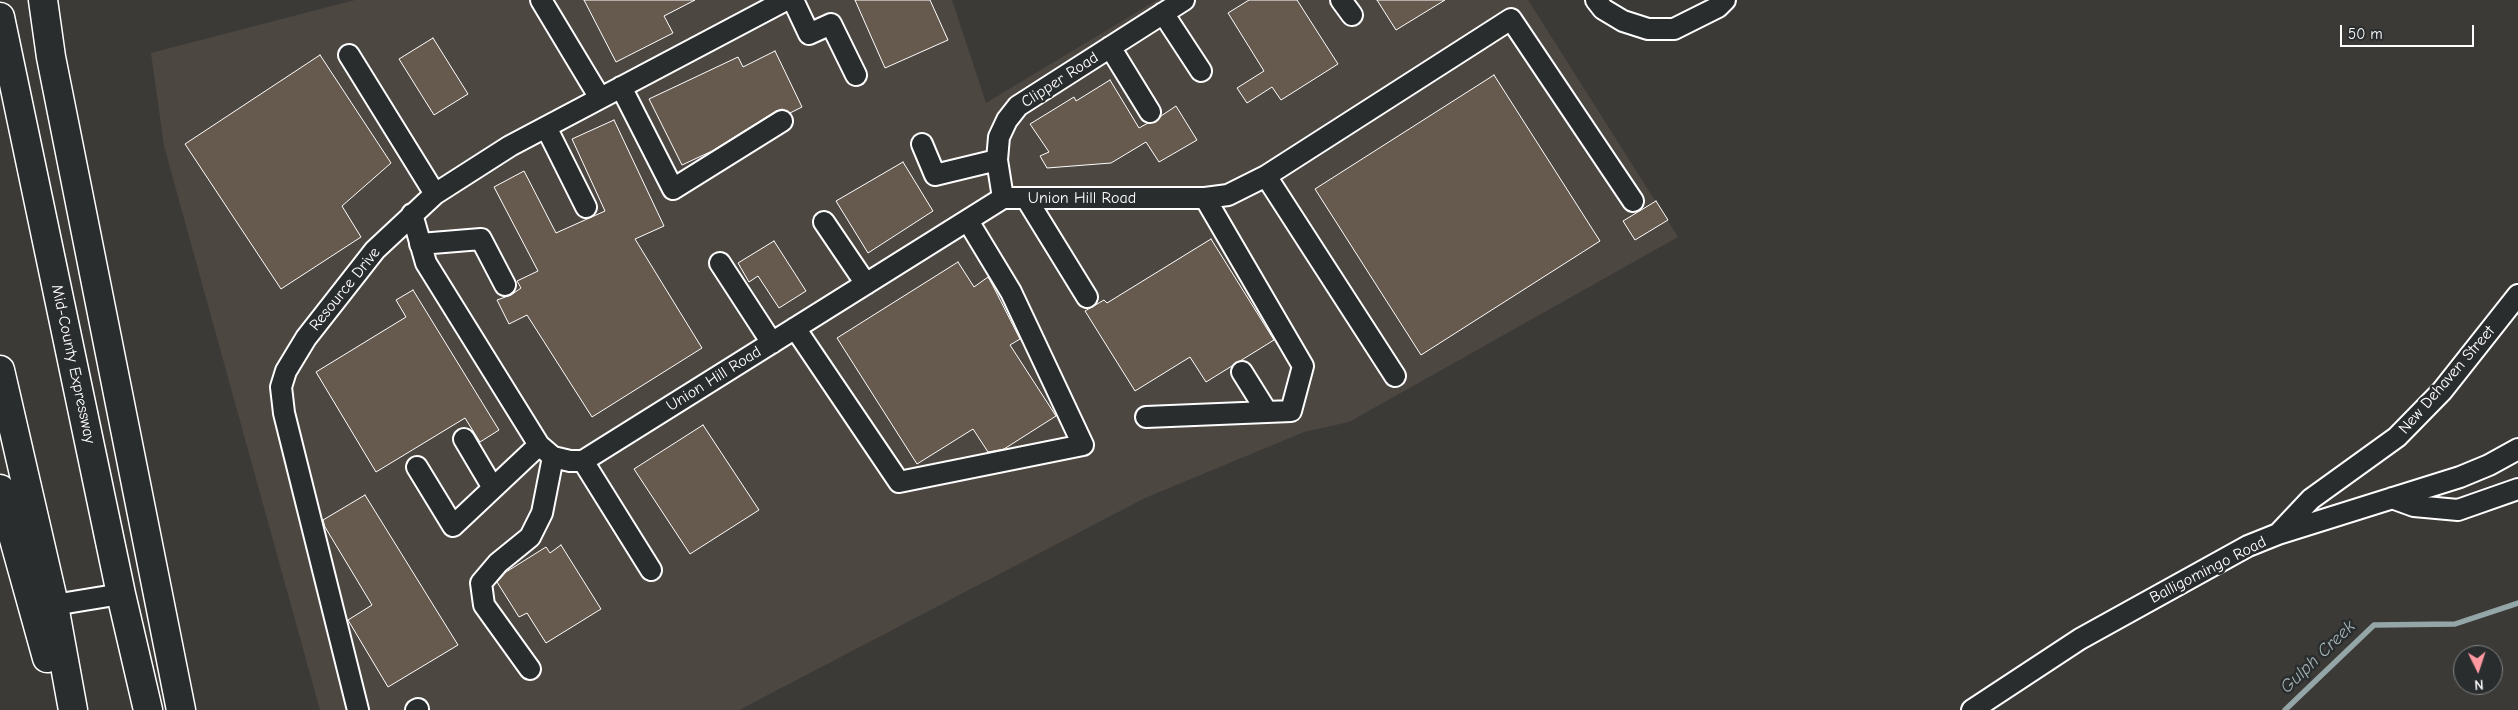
<!DOCTYPE html>
<style>
body{margin:0}
#map{position:relative;width:2518px;height:710px;overflow:hidden;background:#3c3a37;font-family:"Comic Neue",sans-serif}
canvas{display:block}
.north{position:absolute;left:2453px;top:645px;width:50px;height:50px;box-sizing:border-box;background:#2a2d2e;border:1px solid #7f8182;border-radius:50%;rotate:176deg;font-size:14px;font-weight:700;line-height:20px;text-align:center;color:#fff}
.north::after{content:'';display:block;margin:auto;width:18px;height:22px;background:#ff9aa2;clip-path:polygon(50% 0,100% 100%,50% 72%,0 100%)}
.scale{position:absolute;left:2340px;top:25px;width:134px;height:22px;box-sizing:border-box;border:2px solid #fff;border-top:0;padding-left:6px;font-size:15px;line-height:18px;white-space:nowrap;color:#fff;-webkit-text-stroke:4px #2a2d2e;paint-order:stroke}
</style>
<div id="map">
<canvas width="2518" height="710"></canvas>
<div class="north">N</div>
<div class="scale">50 m</div>
</div>
<script>
const ctx = document.querySelector('canvas').getContext('2d');
ctx.lineJoin = 'round';
function paint(path, color) {
  ctx.fillStyle = color;
  ctx.fill(path, 'evenodd');
}
function shape(rows) {
  const path = new Path2D();
  for (const r of rows) {
    path.moveTo(r[0], r[1]);
    for (let i = 2; i < r.length; i += 2) path.lineTo(r[i], r[i + 1]);
  }
  return path;
}
function stroke(path, color, width, dash) {
  ctx.strokeStyle = color;
  ctx.lineWidth = width;
  ctx.lineCap = dash ? 'butt' : 'round';
  ctx.setLineDash(dash || []);
  ctx.stroke(path);
}
function drawText(font, color, halo, rows, align = 'center') {
  ctx.font = font + ' "Comic Neue",sans-serif';
  ctx.lineWidth = 5;
  ctx.setLineDash([]);
  ctx.textBaseline = 'middle';
  ctx.strokeStyle = halo;
  ctx.fillStyle = color;
  for (const [text, x, y, turn = 0] of rows) {
    ctx.save();
    ctx.translate(x, y);
    ctx.rotate((+turn || 0) * Math.PI / 180);
    ctx.textAlign = isNaN(turn) ? turn : align;
    if (halo) ctx.strokeText(text, 0, 0);
    ctx.fillText(text, 0, 0);
    ctx.restore();
  }
}
paint(shape([
 [355,0,952,0,986,103,1157,0,1528,0,1678,237,1349,422,1304,432,1145,498,739,710,320,710,164,146,151,53]
]), '#4d4742');
stroke(shape([
 [2285,710,2374,625,2455,624,2518,603]
]), '#94a6a8', 5.5);
const building = shape([
 [584,0,695,0,664,16,673,33,616,62,584,0],
 [855,0,930,0,948,40,885,68,855,0],
 [1249,0,1297,0,1338,64,1281,100,1272,87,1247,103,1237,88,1264,71,1228,13,1249,0],
 [1377,0,1445,0,1396,30,1377,0],
 [433,38,468,94,434,115,399,59,433,38],
 [775,51,802,107,790,113,782,109,776,111,712,151,682,165,649,99,738,57,743,67,775,51],
 [320,55,391,163,342,206,361,237,281,289,185,144,320,55],
 [1494,75,1600,241,1421,355,1315,189,1494,75],
 [1110,80,1139,128,1148,123,1156,122,1161,116,1176,106,1197,140,1159,162,1146,142,1111,163,1047,168,1040,156,1049,152,1030,124,1074,97,1076,101,1110,80],
 [614,120,664,226,635,239,702,348,592,417,527,315,509,324,497,300,511,295,521,288,517,281,538,271,494,187,524,171,556,233,605,211,572,139,614,120],
 [903,162,933,211,868,253,836,201,903,162],
 [1656,201,1668,220,1635,240,1623,221,1656,201],
 [1211,239,1274,340,1206,382,1190,357,1135,391,1085,311,1104,300,1107,303,1211,239],
 [774,241,806,291,779,308,758,276,749,282,738,263,774,241],
 [958,262,974,287,988,277,992,284,1020,339,1010,345,1056,416,1004,449,988,452,973,429,917,464,837,338,958,262],
 [413,290,499,430,480,442,465,418,376,472,316,372,406,317,396,300,413,290],
 [703,425,759,510,690,554,634,469,703,425],
 [365,495,458,645,388,687,348,620,372,605,325,527,323,520,365,495],
 [561,545,601,609,546,643,527,613,519,617,497,582,506,572,546,547,550,553,561,545]
]);
paint(building, '#66594d');
stroke(building, '#fff', 1);
const minor = shape([
 [541,0,600,98],
 [793,0,809,34,831,24,856,75],
 [1341,0,1352,15],
 [1596,0,1603,9,1623,21,1648,29,1674,29,1718,7,1725,0],
 [1163,13,1201,71],
 [1110,47,1150,112],
 [349,55,435,194],
 [621,87,673,189,782,121],
 [546,127,586,207],
 [922,144,935,175,997,160],
 [1266,176,1395,376],
 [1003,198,997,160,999,137,1007,120,1018,106,1184,0],
 [1026,198,1087,297],
 [412,214,426,263,539,445,553,457,570,461,583,461,1003,198,1205,198,1228,195,1266,176,1511,19,1633,201],
 [824,222,866,284],
 [420,244,481,239,505,285],
 [720,263,772,343],
 [795,328,899,482,1083,445,1011,292,968,221],
 [1242,372,1267,412],
 [1146,417,1291,411,1303,366,1205,198],
 [464,439,493,488],
 [583,461,651,570],
 [417,467,453,526,539,445],
 [2392,498,2414,506,2458,510,2518,489],
 [2279,533,2311,499,2397,437,2442,391,2518,295],
 [54,605,121,594],
 [530,669,484,605,481,583,498,563,530,537,542,513,553,457],
 [358,710,284,413,281,387,286,371,306,338,375,250,435,194,510,146,786,0],
 [416,710,418,709],
 [1972,710,2080,639,2248,546,2278,534,2460,477,2489,465,2518,449]
]);
const highway = shape([
 [43,0,51,57,181,710],
 [0,17,121,594,148,710],
 [0,370,53,600,73,710],
 [0,489,47,658]
]);
stroke(minor, '#fff', 24);
stroke(highway, '#fff', 31);
stroke(minor, '#2a2d2e', 20);
stroke(highway, '#2a2d2e', 28);
drawText('16px', '#fff', '#2a2d2e', [
 ["Clipper Road",1060,80,-33],
 ["Union Hill Road",1082,198],
 ["Resource Drive",345,289,-51],
 ["Mid-County Expressway",73,364,78],
 ["Union Hill Road",714,379,-32],
 ["New Dehaven Street",2447,380,-49],
 ["Balligomingo Road",2208,570,-27]
]);
drawText('italic 18px', '#a6b5b6', '#2a2d2e', [
 ["Gulph Creek",2318,657,-44]
]);
</script>
